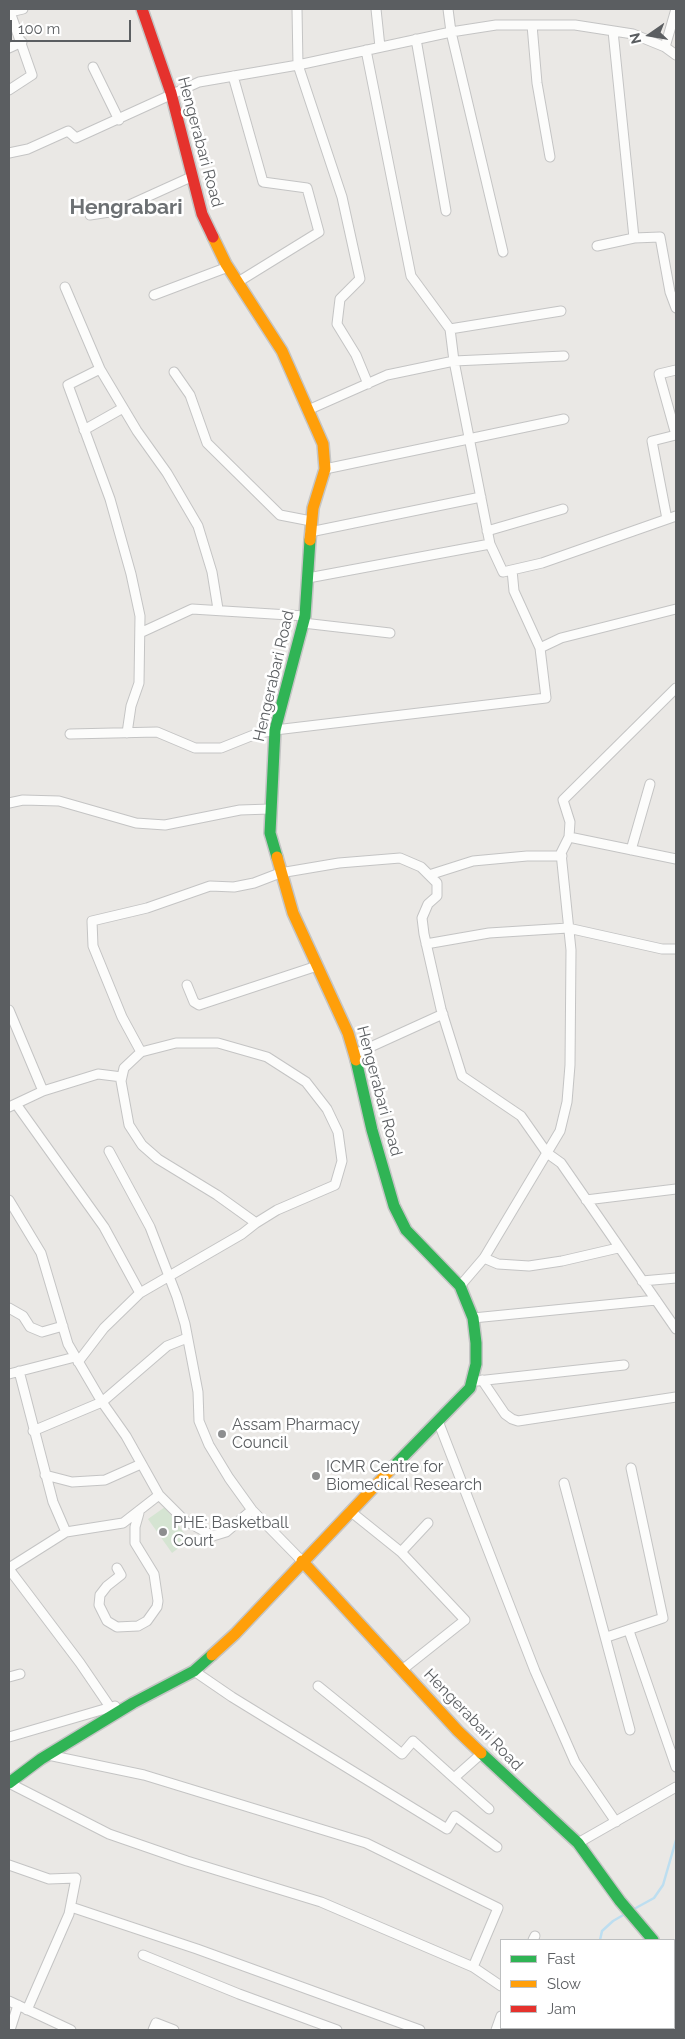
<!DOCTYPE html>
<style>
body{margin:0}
#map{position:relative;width:685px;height:2039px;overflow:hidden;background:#eae8e5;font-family:Raleway,sans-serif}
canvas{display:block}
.frame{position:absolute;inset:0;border:10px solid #5b5e61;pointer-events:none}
.legend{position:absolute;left:500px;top:1939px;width:175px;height:90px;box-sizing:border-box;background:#fff;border:1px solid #bdbfc0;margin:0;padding:6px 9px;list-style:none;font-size:15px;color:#5b5e61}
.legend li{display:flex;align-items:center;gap:10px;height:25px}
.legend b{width:25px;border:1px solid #bdbfc0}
.north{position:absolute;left:625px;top:10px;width:50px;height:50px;-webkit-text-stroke:4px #fff;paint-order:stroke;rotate:257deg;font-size:14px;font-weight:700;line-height:20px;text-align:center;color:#5b5e61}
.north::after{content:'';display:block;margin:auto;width:18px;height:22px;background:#5b5e61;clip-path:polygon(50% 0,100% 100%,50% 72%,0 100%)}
.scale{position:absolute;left:10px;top:20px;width:121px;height:22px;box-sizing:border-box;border:2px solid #5b5e61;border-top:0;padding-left:6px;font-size:15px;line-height:18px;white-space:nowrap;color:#5b5e61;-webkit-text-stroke:4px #fff;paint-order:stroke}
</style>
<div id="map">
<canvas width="685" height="2039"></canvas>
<div class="frame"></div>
<ul class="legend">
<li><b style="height:6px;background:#30b455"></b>Fast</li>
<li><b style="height:6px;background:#ff9f0a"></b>Slow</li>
<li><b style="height:6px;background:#e5322d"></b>Jam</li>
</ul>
<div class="north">N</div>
<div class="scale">100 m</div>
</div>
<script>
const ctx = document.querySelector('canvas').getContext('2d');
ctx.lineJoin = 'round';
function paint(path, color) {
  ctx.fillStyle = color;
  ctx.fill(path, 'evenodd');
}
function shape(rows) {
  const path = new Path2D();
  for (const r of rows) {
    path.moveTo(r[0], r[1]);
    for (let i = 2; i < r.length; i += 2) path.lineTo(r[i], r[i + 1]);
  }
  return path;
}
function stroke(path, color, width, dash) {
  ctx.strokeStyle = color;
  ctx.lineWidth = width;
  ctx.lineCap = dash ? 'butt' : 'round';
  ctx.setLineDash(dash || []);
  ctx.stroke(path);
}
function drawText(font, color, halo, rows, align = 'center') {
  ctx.font = font + ' Raleway,sans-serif';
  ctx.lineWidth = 5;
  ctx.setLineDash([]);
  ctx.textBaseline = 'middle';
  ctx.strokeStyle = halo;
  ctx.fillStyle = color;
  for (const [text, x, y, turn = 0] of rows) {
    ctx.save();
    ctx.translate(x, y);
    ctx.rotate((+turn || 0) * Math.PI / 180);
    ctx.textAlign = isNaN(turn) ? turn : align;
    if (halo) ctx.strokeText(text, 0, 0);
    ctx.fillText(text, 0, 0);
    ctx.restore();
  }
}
paint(shape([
 [165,1507,189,1540,172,1553,148,1519]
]), '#d5e4d2');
stroke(shape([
 [634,1909,654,1898,663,1885,676,1840],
 [600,1940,602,1931,613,1921,625,1914],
 [546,2030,548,2028]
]), '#bddef0', 2.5);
const street = shape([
 [9,9,32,75,9,90],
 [297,9,298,65,342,197,360,279,340,299,337,324,356,355,368,384],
 [376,9,380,47],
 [448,9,451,32,503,252],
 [10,12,23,9],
 [532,25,537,83,550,157],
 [416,39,446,211],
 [665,47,676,9],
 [9,48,22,42],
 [366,50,411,276,450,329,454,361,490,544],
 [93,67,119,120],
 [233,76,263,182,307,188,319,232,238,282],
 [9,153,28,149,68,131,76,138,199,82,298,65,451,32,496,25,575,25,633,34,665,47,676,55],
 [90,215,116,211,191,177],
 [634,238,660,237,670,292,676,308],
 [597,246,634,238,613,31],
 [65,287,100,369,137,431,167,473,198,526,212,572,218,609],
 [154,295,228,267],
 [450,329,561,311],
 [100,369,68,385,110,499,131,574,140,616,139,683,131,706,127,733],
 [174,372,190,395,207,443,280,515,311,521],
 [308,410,387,375,454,361,564,356],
 [84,430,123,408],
 [325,469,564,419],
 [667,519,652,441,676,435,659,374,676,370],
 [487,531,563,509],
 [310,532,481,497],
 [512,570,514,591,540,648],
 [308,578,490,544,503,572,542,563,676,516],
 [303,623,390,633],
 [140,633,192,609,305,616],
 [70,734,157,732,195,748,221,748,256,734,275,730,546,698,540,648,561,638,676,609],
 [9,803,23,800,59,801,136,823,165,825,240,810,270,809],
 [569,837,676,859],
 [631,850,650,784],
 [429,875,473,861,527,856,562,856],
 [426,944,489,933,568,928,662,949,676,949],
 [187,985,194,1002,199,1005,317,966],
 [9,1010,43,1091],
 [141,1052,176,1043,218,1043,267,1057,306,1082,327,1109,338,1132,342,1161,335,1185,277,1210,256,1223],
 [355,1054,443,1014],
 [16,1104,104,1227,140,1293],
 [9,1107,43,1091,98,1074,122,1077],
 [109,1151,150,1227,177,1297,185,1324,198,1392,199,1421,209,1445,229,1478,252,1510,302,1561],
 [9,1200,41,1253,68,1344,102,1402,126,1436,159,1495,184,1520,213,1536,226,1532,252,1510],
 [586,1200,676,1189],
 [484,1258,498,1264,529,1266,562,1261,618,1248],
 [642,1281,676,1278],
 [460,1286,484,1258,560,1131,567,1102,570,1065,571,950,561,853,569,837,570,822,563,800,676,688],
 [9,1308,23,1316,30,1327,42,1332,63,1326],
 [473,1318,656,1300],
 [78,1362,104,1328,140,1293,242,1234,256,1223,217,1195,158,1159,142,1145,129,1125,121,1081,124,1068,141,1052,122,1017,93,946,92,921,147,908,210,886,234,887,254,883,280,873,339,863,400,858,421,867,437,883,437,896,428,904,422,918,424,934,441,1009,462,1076,521,1116,547,1153,561,1163,676,1329],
 [19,1371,53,1502,66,1532,123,1523,159,1495],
 [9,1374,75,1357],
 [482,1380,505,1414,512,1419,518,1421,676,1397],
 [477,1381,624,1365],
 [438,1421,535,1671,575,1762,616,1822],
 [33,1431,102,1402,167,1346,187,1338],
 [45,1475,72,1482,105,1480,141,1464],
 [564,1483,630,1730],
 [350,1511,401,1552,465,1620,402,1670],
 [401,1552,428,1523],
 [9,1568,66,1532],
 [117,1568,121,1575,107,1586,100,1595,99,1605,107,1621,117,1627,138,1626,147,1621,157,1607,158,1601,154,1574,135,1543,135,1527,139,1513],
 [9,1569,80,1663,110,1707],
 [629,1631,676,1767],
 [607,1637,663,1618,631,1468],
 [194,1671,232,1697,447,1829,455,1816,497,1847],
 [9,1677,20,1674],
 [318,1686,402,1754,413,1741,454,1778],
 [9,1737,115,1706],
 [481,1754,454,1778,489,1809],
 [9,1783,109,1834,187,1861,321,1902,473,1967,498,1908,366,1843,144,1775,48,1755],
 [578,1843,676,1787],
 [9,1865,49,1879,76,1878,69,1914,27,2010],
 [71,1907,197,1949,420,2030],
 [533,1940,535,1936],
 [143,1955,239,1994,337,2030],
 [473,1967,501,1986],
 [9,2001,71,2030],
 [10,2030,18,2005],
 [153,2030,156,2023,174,2030],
 [496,2030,501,2016],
 [615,2030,616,2028]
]);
const fast = shape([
 [277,857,270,833,275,730,305,616,310,540],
 [356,1060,372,1130,394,1206,406,1230,460,1286,473,1318,476,1343,476,1364,470,1388,393,1467],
 [481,1753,578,1843,620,1901,653,1940],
 [9,1783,41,1759,133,1703,194,1671,212,1655],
 [674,1964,676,1967]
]);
const slow = shape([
 [213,237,226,264,282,351,323,444,325,469,313,508,310,540],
 [277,857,293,913,348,1033,356,1060],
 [302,1561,458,1731,481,1753],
 [212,1655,235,1634,393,1467]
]);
const jam = shape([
 [142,9,171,93,202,214,213,237]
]);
stroke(street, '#c4c4c4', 11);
stroke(fast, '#c5c5c5', 14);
stroke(slow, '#c5c5c5', 14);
stroke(jam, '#c5c5c5', 14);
stroke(street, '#fcfcfb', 9);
stroke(fast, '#30b455', 11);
stroke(slow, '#ff9f0a', 11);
stroke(jam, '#e5322d', 11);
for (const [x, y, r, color] of [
 [222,1434,5,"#8d8e8f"],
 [316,1476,5,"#8d8e8f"],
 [163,1532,5,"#8d8e8f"]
]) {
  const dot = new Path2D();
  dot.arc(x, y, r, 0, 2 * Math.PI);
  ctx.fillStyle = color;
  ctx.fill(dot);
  stroke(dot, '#fff', 2);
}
drawText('16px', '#5b5e61', '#fff', [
 ["Hengerabari Road",200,142,75],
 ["Hengerabari Road",274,676,-77],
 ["Hengerabari Road",379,1091,75],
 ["Hengerabari Road",473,1720,46]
]);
drawText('16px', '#5b5e61', '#fff', [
 ["Assam Pharmacy",232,1425],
 ["Council",232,1443],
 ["ICMR Centre for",326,1467],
 ["Biomedical Research",326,1485],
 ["PHE: Basketball",173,1523],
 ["Court",173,1541]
], 'left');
drawText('bold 21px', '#6c7073', '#fff', [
 ["Hengrabari",126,208]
]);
</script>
